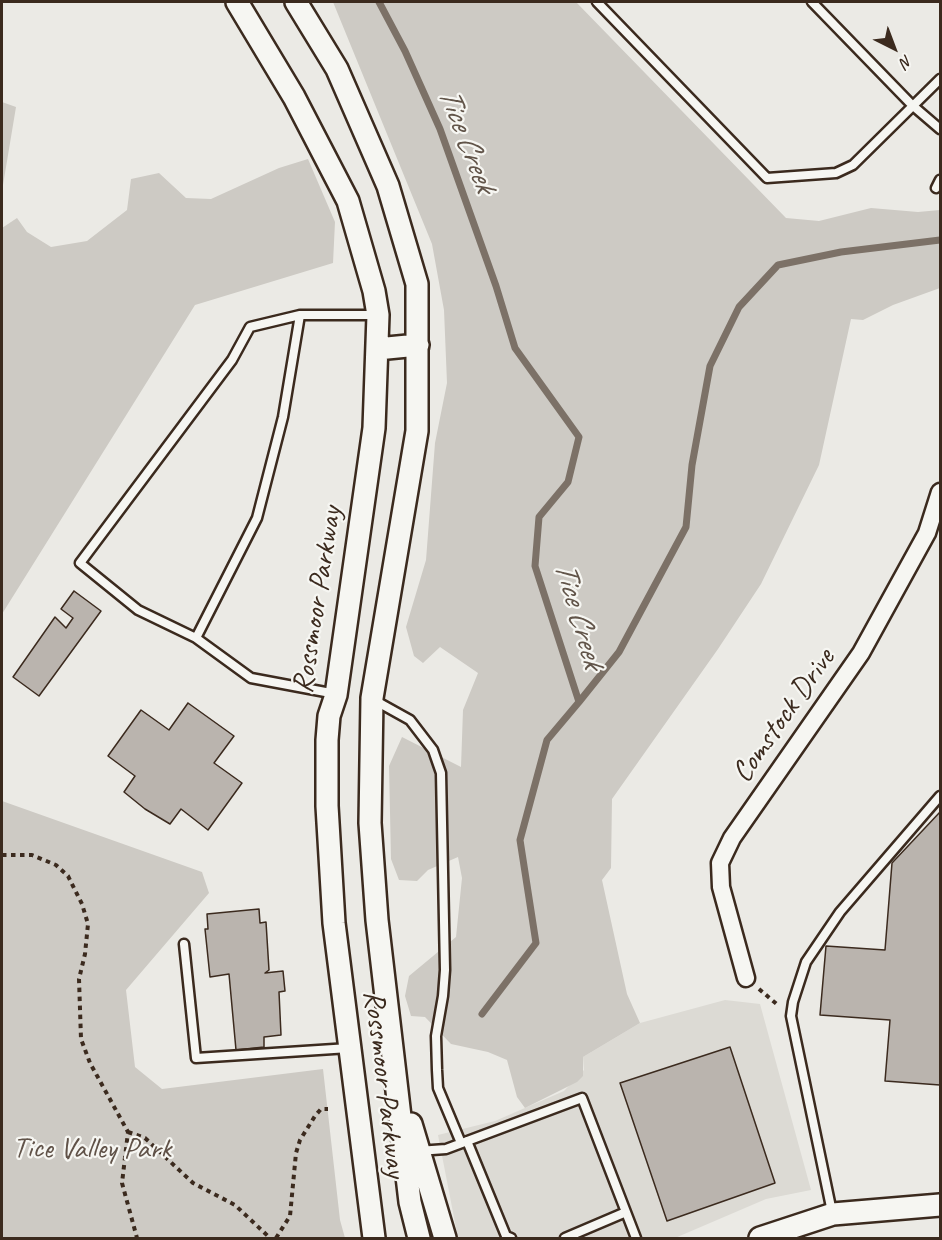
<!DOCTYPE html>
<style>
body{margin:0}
#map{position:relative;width:942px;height:1240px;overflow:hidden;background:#ebeae5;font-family:Caveat,sans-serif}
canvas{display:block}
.frame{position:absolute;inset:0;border:3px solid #3b2a1e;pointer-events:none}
.north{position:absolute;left:864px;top:18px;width:60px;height:60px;-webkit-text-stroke:4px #f6f6f2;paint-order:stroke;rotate:138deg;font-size:16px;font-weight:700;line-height:24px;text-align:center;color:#3b2a1e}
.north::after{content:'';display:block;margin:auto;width:21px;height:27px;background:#3b2a1e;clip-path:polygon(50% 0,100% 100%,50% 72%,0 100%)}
</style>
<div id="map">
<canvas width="942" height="1240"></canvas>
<div class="frame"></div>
<div class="north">N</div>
</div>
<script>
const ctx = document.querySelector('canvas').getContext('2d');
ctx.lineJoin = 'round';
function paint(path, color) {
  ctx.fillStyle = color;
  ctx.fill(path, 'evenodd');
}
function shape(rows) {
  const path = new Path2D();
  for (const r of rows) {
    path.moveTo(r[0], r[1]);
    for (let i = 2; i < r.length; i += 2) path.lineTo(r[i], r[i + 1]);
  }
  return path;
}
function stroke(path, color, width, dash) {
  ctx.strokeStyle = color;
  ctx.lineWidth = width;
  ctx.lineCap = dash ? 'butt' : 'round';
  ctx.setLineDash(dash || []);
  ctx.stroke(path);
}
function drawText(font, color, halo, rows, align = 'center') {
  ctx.font = font + ' Caveat,sans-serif';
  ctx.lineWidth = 4.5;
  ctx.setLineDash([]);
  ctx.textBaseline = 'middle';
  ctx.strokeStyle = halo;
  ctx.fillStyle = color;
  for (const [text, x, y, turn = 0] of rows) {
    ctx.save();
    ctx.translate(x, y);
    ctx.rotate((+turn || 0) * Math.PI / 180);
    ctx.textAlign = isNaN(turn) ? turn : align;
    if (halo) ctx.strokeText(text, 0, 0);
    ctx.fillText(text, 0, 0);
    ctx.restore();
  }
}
paint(shape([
 [725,1000,760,1004,811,1190,766,1199,675,1238,458,1238,438,1135,495,1121,564,1091,584,1070,583,1057,640,1023]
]), '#dcdad4');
paint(shape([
 [333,2,576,2,786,218,819,221,871,208,918,212,940,210,940,288,893,305,863,320,851,319,819,465,761,584,718,649,612,799,611,868,602,880,627,994,640,1023,583,1057,583,1076,577,1082,525,1108,517,1097,507,1060,488,1052,451,1044,425,1017,411,1016,405,996,409,976,456,937,462,878,458,857,428,870,417,881,399,880,391,859,389,766,402,737,461,767,463,710,478,673,440,647,423,663,414,656,406,627,426,560,435,443,447,383,444,310,432,244],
 [2,102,16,107,3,185,2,212],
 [308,159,335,222,333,263,195,305,2,614,2,228,17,218,27,232,51,247,87,241,127,210,131,179,159,173,186,198,211,199,279,168],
 [2,801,202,872,209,893,126,990,135,1067,162,1089,323,1069,340,1220,345,1238,2,1238]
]), '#cdcac4');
stroke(shape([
 [379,2,405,51,440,129,496,286,515,348,579,437,568,482,539,517,535,566,579,702,547,740,520,840,536,943,482,1014],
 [579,702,619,652,686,527,692,465,710,366,739,307,778,265,841,252,940,240]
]), '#7c7167', 7);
const building = shape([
 [74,591,101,611,39,696,13,677,55,617,66,628,73,618,61,609,74,591],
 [188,703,234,736,214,763,242,783,208,830,181,809,170,824,145,809,124,792,135,776,108,756,141,710,169,730,188,703],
 [940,812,940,1085,885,1081,890,1020,820,1015,826,946,885,950,892,863,940,812],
 [259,909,260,923,266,922,269,970,265,973,283,971,285,991,279,992,281,1035,264,1037,264,1047,236,1050,229,974,210,977,205,929,208,929,207,914,259,909],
 [730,1047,775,1183,667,1221,620,1083,730,1047]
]);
paint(building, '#bab4ae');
stroke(building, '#3b2a1e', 1.5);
const service = shape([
 [597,2,767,178,836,173,853,165,940,79],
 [812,2,912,105,940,129],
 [936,188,940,180],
 [196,638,257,518,283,417,300,315],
 [336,694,251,678,196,638,138,610,80,563,232,360,250,327,300,315,377,315],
 [374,700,410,720,433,750,441,773,445,970,443,996,436,1036,437,1070,438,1088,461,1143],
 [184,944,196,1058,349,1048],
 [467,1141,506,1236,511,1238],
 [418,1151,446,1149,582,1098,636,1238],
 [832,1212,791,1016,793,1002,806,962,840,912,940,796],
 [565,1238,626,1212]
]);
const minor = shape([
 [746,978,721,887,720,863,732,838,861,653,927,533,940,492]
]);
const tertiary = shape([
 [237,2,294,97,348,201,374,291,378,315,374,428,336,695,329,716,327,740,327,806,334,923,374,1238],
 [296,2,337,69,388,186,417,284,417,431,372,698,370,823,377,920,410,1202,419,1238],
 [377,349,418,345],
 [411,1124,445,1238],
 [760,1238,833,1214,940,1205]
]);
stroke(service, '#3b2a1e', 13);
stroke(minor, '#3b2a1e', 21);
stroke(tertiary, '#3b2a1e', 26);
stroke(shape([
 [2,855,32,855,56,865,68,876,82,904,88,924,85,954,79,979,81,1039,90,1063,128,1132,122,1183,137,1238],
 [759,989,779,1006],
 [128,1132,145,1138,193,1183,235,1205,270,1238],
 [276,1238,290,1216,296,1153,300,1140,315,1116,321,1109,328,1109]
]), '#3b2a1e', 4, [4.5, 4.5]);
stroke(service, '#f6f6f2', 8);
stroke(minor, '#f6f6f2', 16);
stroke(tertiary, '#f6f6f2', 21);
drawText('30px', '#3b2a1e', '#f6f6f2', [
 ["Rossmoor Parkway",318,600,-81],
 ["Comstock Drive",784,716,-55],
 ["Rossmoor Parkway",384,1084,83]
]);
drawText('30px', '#605248', '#f6f6f2', [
 ["Tice Valley Park",92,1149]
]);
drawText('italic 32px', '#615449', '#f6f6f2', [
 ["Tice Creek",466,140,69],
 ["Tice Creek",578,615,74]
]);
</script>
